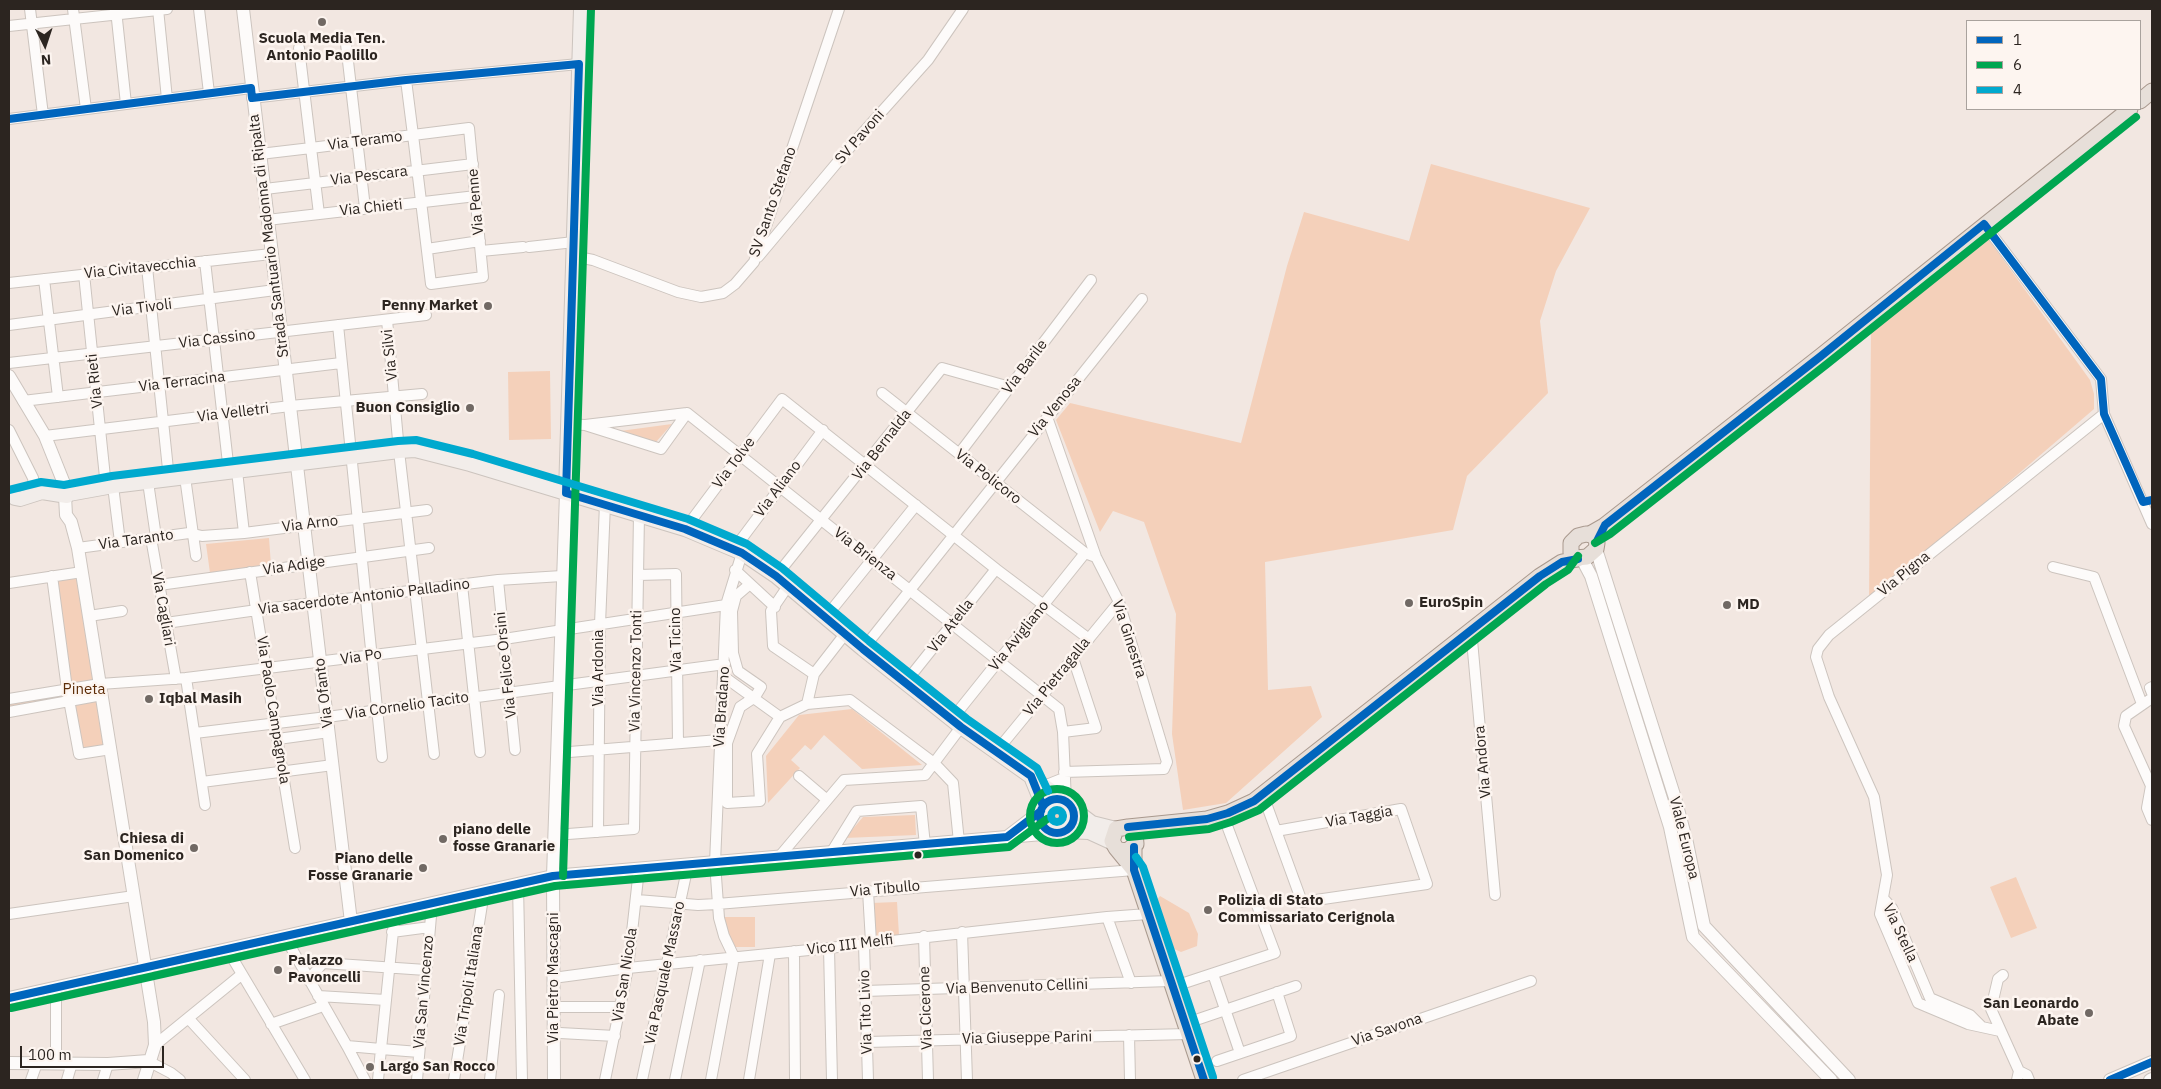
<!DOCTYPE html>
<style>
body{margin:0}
#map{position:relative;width:2161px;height:1089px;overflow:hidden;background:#f2e7e1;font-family:"IBM Plex Sans",sans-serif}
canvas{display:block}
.frame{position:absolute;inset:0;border:10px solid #2c2520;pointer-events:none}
.legend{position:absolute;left:1966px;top:20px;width:175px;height:90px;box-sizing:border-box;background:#fdf5f0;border:1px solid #a9a29d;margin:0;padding:6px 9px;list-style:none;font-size:15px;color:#2c2520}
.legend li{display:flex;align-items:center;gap:10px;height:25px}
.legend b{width:25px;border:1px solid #a9a29d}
.north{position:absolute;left:20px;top:20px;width:50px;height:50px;-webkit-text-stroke:4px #fdf5f0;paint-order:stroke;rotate:176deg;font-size:14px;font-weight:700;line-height:20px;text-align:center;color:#2c2520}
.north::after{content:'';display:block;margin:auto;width:18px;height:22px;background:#2c2520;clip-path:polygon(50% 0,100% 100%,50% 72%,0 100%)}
.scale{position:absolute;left:20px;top:1046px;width:144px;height:22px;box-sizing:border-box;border:2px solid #2c2520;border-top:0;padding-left:6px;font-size:15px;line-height:18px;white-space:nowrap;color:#2c2520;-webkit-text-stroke:4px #fdf5f0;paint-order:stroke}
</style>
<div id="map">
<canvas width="2161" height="1089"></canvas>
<div class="frame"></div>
<ul class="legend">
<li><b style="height:6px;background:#0065bd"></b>1</li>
<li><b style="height:6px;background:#00a651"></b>6</li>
<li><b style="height:6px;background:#00a9ce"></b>4</li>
</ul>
<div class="north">N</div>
<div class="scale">100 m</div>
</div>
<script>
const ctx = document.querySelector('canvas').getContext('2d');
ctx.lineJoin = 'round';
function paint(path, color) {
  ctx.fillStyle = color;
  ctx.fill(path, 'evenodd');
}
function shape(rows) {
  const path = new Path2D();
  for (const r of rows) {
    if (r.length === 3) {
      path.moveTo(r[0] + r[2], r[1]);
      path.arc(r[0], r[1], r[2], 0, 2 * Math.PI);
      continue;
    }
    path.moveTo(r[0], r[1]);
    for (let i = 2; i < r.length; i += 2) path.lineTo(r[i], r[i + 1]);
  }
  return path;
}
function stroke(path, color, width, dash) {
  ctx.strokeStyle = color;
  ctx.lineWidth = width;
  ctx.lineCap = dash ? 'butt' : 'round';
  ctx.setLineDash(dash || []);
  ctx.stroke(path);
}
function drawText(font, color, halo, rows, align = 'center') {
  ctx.font = font + ' "IBM Plex Sans",sans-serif';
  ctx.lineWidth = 5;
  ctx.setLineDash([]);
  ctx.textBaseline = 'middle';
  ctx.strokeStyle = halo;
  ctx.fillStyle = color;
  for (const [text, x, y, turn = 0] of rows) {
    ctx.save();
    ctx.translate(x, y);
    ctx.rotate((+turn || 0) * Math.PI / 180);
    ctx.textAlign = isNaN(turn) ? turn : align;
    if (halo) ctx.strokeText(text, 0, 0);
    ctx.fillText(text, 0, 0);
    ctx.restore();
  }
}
paint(shape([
 [1431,164,1590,208,1556,271,1540,321,1548,393,1467,476,1453,530,1265,562,1268,690,1311,686,1322,717,1226,803,1183,810,1172,734,1176,614,1144,522,1113,511,1100,532,1056,420,1070,403,1241,443,1287,266,1304,212,1409,241],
 [1984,233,2090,380,2094,394,2094,409,1869,602,1871,327],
 [550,371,551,439,509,440,508,372],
 [672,424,656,442,620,431],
 [269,538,271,565,210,573,206,544],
 [82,572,111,749,79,754,70,701,9,712,9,699,67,689,52,576],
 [852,709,922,765,862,769,824,735,811,750,805,745,791,760,800,768,768,803,766,756,799,715],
 [1057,815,8],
 [915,815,916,835,845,838,863,817],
 [2016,877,2037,928,2011,938,1990,887],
 [1160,896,1189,913,1198,934,1197,946,1181,952,1172,948,1156,901],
 [897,902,899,935,873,936,871,903],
 [723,917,755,917,755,947,735,947,728,935]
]), '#f4d0ba');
const minor = shape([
 [30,9,43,115],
 [73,9,86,109],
 [158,9,167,99],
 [199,9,209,93],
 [116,10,126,104],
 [9,26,167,9],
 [346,44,365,208],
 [299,48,319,214],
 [252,98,406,80,579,64],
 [9,119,251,88],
 [260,154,311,148,413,135,469,128,483,277,431,284,413,135,406,80],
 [265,189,473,164],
 [267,220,476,196],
 [1984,224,2101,379,2104,414,2152,524],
 [529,247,574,242],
 [427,249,480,241],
 [481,251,523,247],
 [573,256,593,260,678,292,701,297,723,293,735,284,754,262,839,9],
 [758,257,851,146,928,60,963,9],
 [205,261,229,472],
 [147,267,169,479],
 [84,274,106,487],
 [44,279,58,397],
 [9,283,271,254],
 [387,320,399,451,434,754],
 [9,325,275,290],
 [338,325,382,757],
 [9,363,426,315],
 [882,393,1085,553,1096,557],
 [23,401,341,363],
 [687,413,1059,709,1063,732,1066,802],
 [1047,417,1096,557,1119,602,1167,762,1164,769,1064,772],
 [568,424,585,425,687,413],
 [585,425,661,449,687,413],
 [9,430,33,478,34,485,31,492],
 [45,436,290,406,422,394],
 [959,454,1091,280],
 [237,471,244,533],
 [185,477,196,556],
 [148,482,156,537],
 [113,486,120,542],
 [685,529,782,399,996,569,1089,639],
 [151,538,176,679],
 [78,548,189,533,202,536,244,533,427,510],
 [734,549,823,430],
 [2053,567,2094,577,2142,704],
 [735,570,775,607],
 [250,572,295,848],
 [638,575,676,574,678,743],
 [52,576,67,689,79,754,111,749],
 [776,576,942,368,1010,387],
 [498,580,515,750],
 [9,583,82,572],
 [750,584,736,596,732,611,733,653,738,671,761,687,755,697,740,707,727,743,727,803,760,801,757,754,780,717,807,704,814,674,845,634],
 [159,585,429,548],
 [462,585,480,752],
 [788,586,771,611,773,646,814,674],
 [89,616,122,611],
 [825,618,916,505],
 [166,623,257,610,498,580,562,576],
 [1471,629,1495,895],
 [863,649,1142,299],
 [723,676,780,717],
 [186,678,205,805],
 [905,683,996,569],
 [2152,687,2150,688,2152,693],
 [2152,698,2126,716,2124,726,2152,788],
 [9,699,100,684,186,678,504,639,726,605],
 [807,704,850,700,934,763,961,727],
 [9,712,102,695],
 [952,719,1085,553],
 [1063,732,1096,728,1073,658],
 [195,733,327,717,725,664],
 [278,739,329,732],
 [557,753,719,740],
 [995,753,1119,602],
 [799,776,826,799],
 [202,782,333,765],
 [1044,786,1064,778],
 [2151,786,2147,808,2152,820],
 [1263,795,1302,902,1427,884,1401,809,1276,831],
 [598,832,600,624,605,504],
 [555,835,634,829,639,514],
 [831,853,857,811,921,806,925,845],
 [779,857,844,780,925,775,934,763,953,783,959,842],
 [518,885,522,1080],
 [868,891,871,942],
 [1883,898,1892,908,1930,998,1970,1015,1981,1026],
 [637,900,698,905,717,904,1134,870],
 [395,912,381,1049,419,1052],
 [9,914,134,896],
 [1107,917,1131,983],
 [392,932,430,927],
 [962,932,967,1080],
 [924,936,928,1080],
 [285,937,347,1046],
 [864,944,868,1080],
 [829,948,832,1080],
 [227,949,305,1080],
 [794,951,795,1080],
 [1213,974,1240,1053],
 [2003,975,1998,979,1991,1009,2019,1071,2017,1080],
 [553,978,628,968,829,948,1107,917,1148,914],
 [308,980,323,963,426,970],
 [1172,987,1275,953,1223,815],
 [56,988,56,1063],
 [865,991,1170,981],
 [318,996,386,1000],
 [560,1007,620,1007],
 [189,1019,245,1080],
 [271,1024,323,1006],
 [1184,1024,1296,986],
 [2000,1031,1968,1024,1918,1003,1880,914,1887,875,1874,797,1829,697,1816,657,1818,649,1829,635,2104,414],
 [560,1033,615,1036],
 [1129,1035,1130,1080],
 [867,1042,1188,1034],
 [155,1045,241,975],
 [148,1061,171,1073,180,1080],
 [1217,1061,1291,1036,1277,992],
 [2019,1071,2027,1075,2029,1080],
 [31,1080,37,1063],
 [67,1080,72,1063],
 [103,1080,108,1064],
 [365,1080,347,1046,381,1049,378,1080],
 [417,1080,432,904],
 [454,1080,484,892],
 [490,1080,499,995],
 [605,1080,628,968,639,869],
 [642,1080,688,865],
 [675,1080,700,960],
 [711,1080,734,957,724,936,719,918,715,863,726,605,742,553],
 [749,1080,770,954],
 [1243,1080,1531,981]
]);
const tertiary = shape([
 [243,9,351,922],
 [9,376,45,436,67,491],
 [65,496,66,515,71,522,78,548,154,1022,155,1045,144,1080],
 [1596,549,1675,798,1687,843,1704,926,1849,1080],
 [1582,559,1591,576,1670,827,1693,937,1831,1080],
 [1007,837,1041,811],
 [9,998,553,876,1054,833],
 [9,1063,108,1064,148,1061],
 [554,1080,553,876,566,493],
 [2110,1080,2152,1062],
 [2150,1080,2152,1079]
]);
const secondary = shape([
 [566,493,581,9],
 [15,498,20,499,42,492,67,496,69,494,113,486,399,451,415,450,470,464,685,529,742,553,776,576,863,649,961,727,1064,800],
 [1032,779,1043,806,1040,816,1044,827,1054,833,1065,831,1069,828,1074,818,1072,808,1068,803,1064,800,1053,799,1043,806],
 [1072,808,1092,823,1116,829],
 [1065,831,1089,832,1113,843]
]);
const primary = shape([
 [2140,101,2152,91],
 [1586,534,1592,535,1595,538,1597,543,1596,549,1587,557,1576,558,1571,553,1571,543,1578,536,1586,534],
 [1590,534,1604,526,1821,356,2130,109],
 [1128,827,1207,819,1228,813,1254,801,1540,576,1562,562,1578,559],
 [1134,847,1134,870,1204,1080],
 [1119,850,1127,851,1136,844,1135,832,1128,827,1116,829,1112,841,1116,848,1134,870]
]);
stroke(minor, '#ccc4be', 12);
stroke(tertiary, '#ccc4be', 14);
stroke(secondary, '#ccc4be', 16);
stroke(primary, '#a9998e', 17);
stroke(minor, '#fdfbfa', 10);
stroke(tertiary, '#fdfbfa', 12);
stroke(secondary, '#f2edea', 14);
stroke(primary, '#e7dfd9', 15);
stroke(shape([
 [9,119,251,88,252,98,406,80,579,64,566,493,685,529,742,553,776,576,863,649,961,727,1031,776,1043,806],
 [1597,541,1605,525,1821,356,1984,224,2101,379,2104,414,2143,502,2152,500],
 [1057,816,17],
 [1128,827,1207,819,1228,813,1254,801,1540,576,1562,562,1578,559],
 [1134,847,1134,870,1204,1080],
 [9,998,553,876,1007,837,1041,811],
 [2110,1080,2152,1062]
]), '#0065bd', 8);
stroke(shape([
 [1595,543,1610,534,1827,364,2136,117],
 [1057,816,27],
 [1129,837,1209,829,1231,822,1259,810,1546,584,1568,570,1578,556],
 [563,876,591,9],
 [11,1008,555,886,1009,847,1047,819]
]), '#00a651', 8);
stroke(shape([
 [9,490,41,482,64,485,112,476,398,441,416,440,473,454,688,519,747,544,782,568,869,641,967,719,1037,768,1048,791],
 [1057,816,6],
 [1136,857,1143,867,1213,1077]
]), '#00a9ce', 8);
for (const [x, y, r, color] of [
 [322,22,5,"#716964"],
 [488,306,5,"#716964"],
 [470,408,5,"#716964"],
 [1409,603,5,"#716964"],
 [1727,605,5,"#716964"],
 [149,699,5,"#716964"],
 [443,839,5,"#716964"],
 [194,848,5,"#716964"],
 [918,855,4.5,"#2c2520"],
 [423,868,5,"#716964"],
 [1208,910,5,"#716964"],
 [278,970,5,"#716964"],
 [2089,1013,5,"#716964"],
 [1197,1059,4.5,"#2c2520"],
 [370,1067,5,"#716964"]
]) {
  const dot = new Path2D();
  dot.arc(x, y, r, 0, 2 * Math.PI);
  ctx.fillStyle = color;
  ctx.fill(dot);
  stroke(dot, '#fdf5f0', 2);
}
drawText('bold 15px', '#2c2520', '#fdf5f0', [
 ["Scuola Media Ten.",322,39,"center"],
 ["Antonio Paolillo",322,56,"center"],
 ["Penny Market",478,306,"right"],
 ["Buon Consiglio",460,408,"right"],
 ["EuroSpin",1419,603],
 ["MD",1737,605],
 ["Iqbal Masih",159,699],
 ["piano delle",453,830],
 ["fosse Granarie",453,847],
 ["Chiesa di",184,839,"right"],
 ["San Domenico",184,856,"right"],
 ["Piano delle",413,859,"right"],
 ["Fosse Granarie",413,876,"right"],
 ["Polizia di Stato",1218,901],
 ["Commissariato Cerignola",1218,918],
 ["Palazzo",288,961],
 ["Pavoncelli",288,978],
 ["San Leonardo",2079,1004,"right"],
 ["Abate",2079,1021,"right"],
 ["Largo San Rocco",380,1067]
], 'left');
drawText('15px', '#2c2520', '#fdf5f0', [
 ["SV Pavoni",860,137,-49],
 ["Via Teramo",365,141,-7],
 ["Via Pescara",369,176,-7],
 ["Via Penne",476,202,-95],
 ["SV Santo Stefano",773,202,-71],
 ["Via Chieti",371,208,-6],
 ["Strada Santuario Madonna di Ripalta",269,236,-97],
 ["Via Civitavecchia",140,268,-6],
 ["Via Tivoli",142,308,-7],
 ["Via Cassino",217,339,-7],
 ["Via Silvi",390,355,-96],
 ["Via Barile",1025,367,-53],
 ["Via Rieti",95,381,-96],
 ["Via Terracina",182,382,-7],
 ["Via Venosa",1055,407,-51],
 ["Via Velletri",233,413,-7],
 ["Via Bernalda",882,445,-52],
 ["Via Tolve",734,463,-53],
 ["Via Policoro",988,477,38],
 ["Via Aliano",778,489,-53],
 ["Via Arno",310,524,-7],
 ["Via Taranto",136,540,-8],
 ["Via Brienza",865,554,38],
 ["Via Adige",294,566,-8],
 ["Via Pigna",1904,574,-39],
 ["Via sacerdote Antonio Palladino",364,597,-7],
 ["Via Cagliari",163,609,80],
 ["Via Atella",951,626,-52],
 ["Via Avigliano",1019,636,-51],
 ["Via Ginestra",1129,639,72],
 ["Via Ticino",676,640,-91],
 ["Via Po",361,657,-8],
 ["Via Felice Orsini",506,665,-96],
 ["Via Ardonia",599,668,-90],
 ["Via Vincenzo Tonti",636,671,-89],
 ["Via Pietragalla",1057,677,-51],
 ["Via Ofanto",324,693,-97],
 ["Via Cornelio Tacito",407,706,-8],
 ["Via Bradano",722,707,-86],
 ["Via Paolo Campagnola",273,710,81],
 ["Via Andora",1483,762,-95],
 ["Via Taggia",1359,817,-10],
 ["Viale Europa",1684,838,76],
 ["Via Tibullo",885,889,-5],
 ["Via Stella",1900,933,65],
 ["Vico III Melfi",850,945,-7],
 ["Via Pasquale Massaro",665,973,-78],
 ["Via San Nicola",625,975,-81],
 ["Via Pietro Mascagni",554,978,-90],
 ["Via Tripoli Italiana",469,986,-81],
 ["Via Benvenuto Cellini",1017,987,-2],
 ["Via San Vincenzo",424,992,-85],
 ["Via Cicerone",926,1008,-92],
 ["Via Tito Livio",866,1012,-92],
 ["Via Savona",1387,1030,-19],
 ["Via Giuseppe Parini",1027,1038,-1]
]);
drawText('15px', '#5c2c07', '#fdf5f0', [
 ["Pineta",84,690]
]);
</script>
